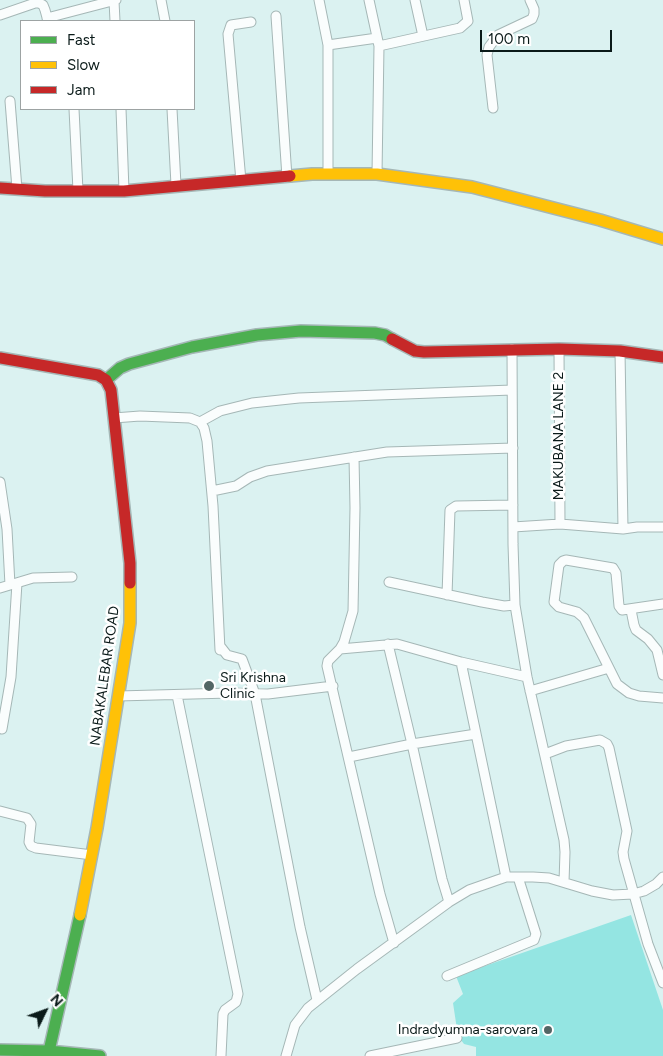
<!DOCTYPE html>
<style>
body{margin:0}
#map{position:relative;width:663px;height:1056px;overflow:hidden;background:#dbf2f1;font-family:Figtree,sans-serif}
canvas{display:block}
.legend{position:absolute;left:20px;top:20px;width:175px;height:90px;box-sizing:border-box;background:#fff;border:1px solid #9da3a3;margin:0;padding:6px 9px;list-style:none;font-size:15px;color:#0a1a19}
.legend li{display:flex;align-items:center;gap:10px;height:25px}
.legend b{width:25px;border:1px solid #9da3a3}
.north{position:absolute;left:20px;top:986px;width:50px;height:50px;-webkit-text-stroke:4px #fff;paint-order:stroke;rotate:48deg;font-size:14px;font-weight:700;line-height:20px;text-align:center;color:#0a1a19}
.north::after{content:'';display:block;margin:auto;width:18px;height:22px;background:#0a1a19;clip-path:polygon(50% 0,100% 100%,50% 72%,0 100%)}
.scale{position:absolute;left:480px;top:30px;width:132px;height:22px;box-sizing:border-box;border:2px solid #0a1a19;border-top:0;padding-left:6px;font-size:15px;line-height:18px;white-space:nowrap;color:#0a1a19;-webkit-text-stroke:4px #fff;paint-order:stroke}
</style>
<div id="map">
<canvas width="663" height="1056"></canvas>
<ul class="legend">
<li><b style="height:6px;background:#4caf50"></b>Fast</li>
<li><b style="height:6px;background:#ffc107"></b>Slow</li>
<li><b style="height:6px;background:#c62828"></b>Jam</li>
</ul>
<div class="north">N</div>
<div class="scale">100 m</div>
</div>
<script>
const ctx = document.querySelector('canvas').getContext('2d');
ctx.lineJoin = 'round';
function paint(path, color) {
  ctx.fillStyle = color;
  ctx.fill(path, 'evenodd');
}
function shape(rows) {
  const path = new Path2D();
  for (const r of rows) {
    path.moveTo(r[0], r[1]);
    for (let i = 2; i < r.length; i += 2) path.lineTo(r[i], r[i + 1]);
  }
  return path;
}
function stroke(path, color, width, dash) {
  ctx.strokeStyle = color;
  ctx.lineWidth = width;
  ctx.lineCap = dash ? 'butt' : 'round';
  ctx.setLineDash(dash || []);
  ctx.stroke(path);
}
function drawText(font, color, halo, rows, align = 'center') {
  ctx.font = font + ' Figtree,sans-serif';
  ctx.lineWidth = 5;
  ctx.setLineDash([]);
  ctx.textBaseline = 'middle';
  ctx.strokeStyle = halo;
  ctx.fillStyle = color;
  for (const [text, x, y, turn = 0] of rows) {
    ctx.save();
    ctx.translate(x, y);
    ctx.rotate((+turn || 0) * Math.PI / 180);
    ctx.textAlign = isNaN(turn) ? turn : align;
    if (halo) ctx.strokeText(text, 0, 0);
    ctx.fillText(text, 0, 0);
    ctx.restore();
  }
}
paint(shape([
 [631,915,663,1010,663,1056,476,1056,476,1047,464,1044,458,1036,453,1003,463,994,456,976]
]), '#94e5e2');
const street = shape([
 [161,0,165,21],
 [319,0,328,45,328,174],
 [369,0,379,46,377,174],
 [415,0,423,36],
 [114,1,115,21],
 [0,15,35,3,39,3,43,5,45,10,48,21],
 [276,16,287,177],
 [47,18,116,0],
 [328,45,377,38],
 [379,46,460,28,468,21,464,0],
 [10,101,17,189],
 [493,108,487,55,489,47,498,35,532,19,534,14,534,9,530,0],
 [74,109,78,191],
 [121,109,124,191],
 [172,109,176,185],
 [241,181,228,34,231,25,251,22],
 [512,349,513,544,515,605,527,677,564,840,565,852,564,882],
 [559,349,560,524],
 [620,351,623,529],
 [114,418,140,416,190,418,200,422,204,428,207,441,213,506,220,650],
 [200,422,220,411,252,403,299,398,512,390],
 [354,457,355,508,353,611,344,642,340,649,328,661,327,666,380,894,394,943],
 [0,482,7,529,10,585],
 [212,491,236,486,250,477,267,471,387,452,513,448],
 [513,527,560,524,623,529,637,527,663,527],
 [389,582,482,602,504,606,515,605],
 [0,588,33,578,72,577],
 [447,595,450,510,456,506,513,505],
 [663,604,622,610,619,606,616,573,613,568,566,560,563,561,559,565,554,602,559,607,577,612,584,618,617,684,629,693,639,696,663,698],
 [631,610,634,625,636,630,648,639,657,650,663,675],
 [388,644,412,744,442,879,449,902],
 [220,646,227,655,242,659,255,694,300,927,317,1000],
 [340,649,397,644,461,662,527,677],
 [461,662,506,877],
 [530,691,609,668],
 [177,695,238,994,236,1002,225,1010,223,1014,221,1056],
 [118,696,230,693,268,694,333,686],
 [2,729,11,677,17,583],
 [545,754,566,746,600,740,607,744,609,748,627,831,623,852,624,859,648,944,663,983],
 [349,757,412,744,476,734],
 [0,811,27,818,31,824,29,842,31,846,36,848,92,855],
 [447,976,534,940,536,934,518,877],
 [286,1056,295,1025,308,1008,357,969,449,902,469,890,506,877,533,877,549,878,592,891,613,895,633,894,644,891,656,884,663,877],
 [370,1056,457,1038]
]);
const fast = shape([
 [106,380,120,368,129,364,192,347,257,335,301,331,375,333,385,335,392,339],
 [0,1050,49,1051,100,1056],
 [49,1051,80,915]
]);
const slow = shape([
 [290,176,312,174,377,174,472,187,600,220,663,239],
 [80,915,97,828,130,623,130,583]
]);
const jam = shape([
 [0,188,45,191,124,191,290,176],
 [392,339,415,351,424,352,559,349,620,351,663,357],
 [0,358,98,375,106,380,111,390,130,563,130,583]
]);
stroke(street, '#a5b7b6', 11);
stroke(fast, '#a5b7b6', 14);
stroke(slow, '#a5b7b6', 14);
stroke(jam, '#a5b7b6', 14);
stroke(street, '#fafdfd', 9);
stroke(fast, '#4caf50', 11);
stroke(slow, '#ffc107', 11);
stroke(jam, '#c62828', 11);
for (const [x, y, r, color] of [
 [209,686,6,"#536665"],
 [548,1030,5,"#536665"]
]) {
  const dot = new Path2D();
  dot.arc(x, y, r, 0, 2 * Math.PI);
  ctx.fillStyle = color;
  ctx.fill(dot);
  stroke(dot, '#fff', 2);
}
drawText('14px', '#0a1a19', '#fff', [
 ["MAKUBANA LANE 2",559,436,-90],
 ["NABAKALEBAR ROAD",105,676,-82]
]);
drawText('14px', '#0a1a19', '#fff', [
 ["Sri Krishna",220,678],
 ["Clinic",220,694],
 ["Indradyumna-sarovara",538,1030,"right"]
], 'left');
</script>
